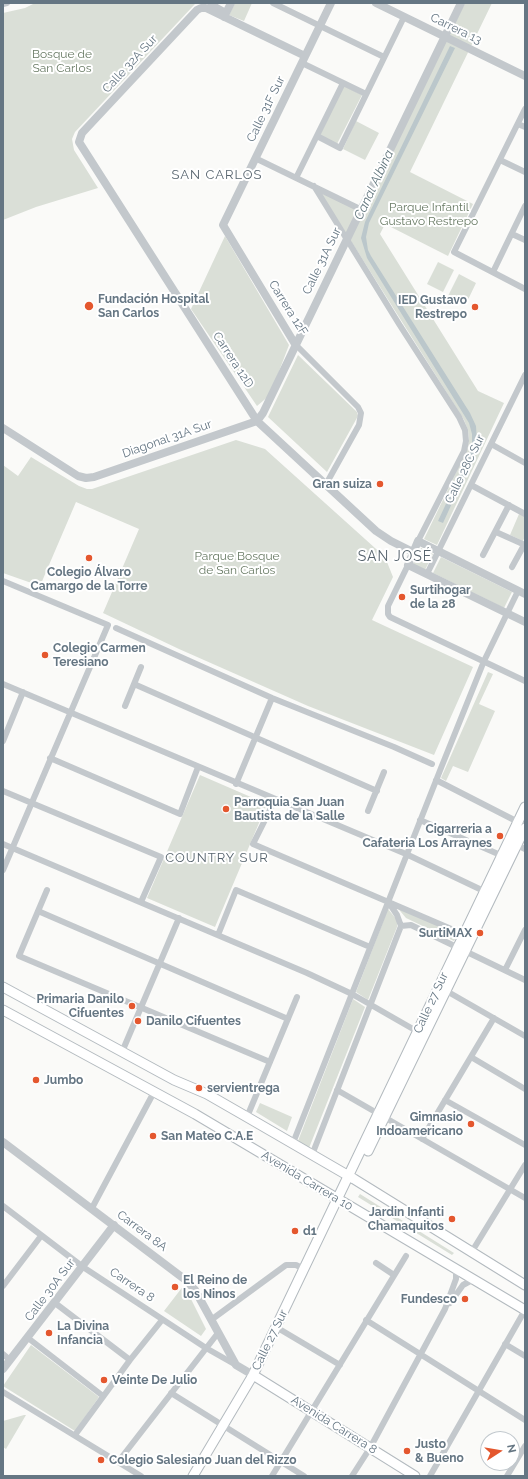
<!DOCTYPE html>
<meta charset="utf-8">
<style>
body{margin:0}
#map{position:relative;width:528px;height:1479px;overflow:hidden;background:#fafaf8;font-family:Raleway,sans-serif}
canvas{display:block}
.frame{position:absolute;inset:0;border:4px solid #657683;pointer-events:none}
.north{position:absolute;left:480px;top:1431px;width:40px;height:40px;box-sizing:border-box;background:#fff;border:1px solid #c1c8cd;border-radius:50%;rotate:78deg;font-size:11px;font-weight:700;line-height:16px;text-align:center;color:#657683}
.north::after{content:'';display:block;margin:auto;width:14px;height:18px;background:#e4572e;clip-path:polygon(50% 0,100% 100%,50% 72%,0 100%)}
</style>
<div id="map">
<canvas width="528" height="1479"></canvas>
<div class="frame"></div>
<div class="north">N</div>
</div>
<script>
const ctx = document.querySelector('canvas').getContext('2d');
ctx.lineJoin = 'round';
function paint(path, color) {
  ctx.fillStyle = color;
  ctx.fill(path, 'evenodd');
}
function shape(rows) {
  const path = new Path2D();
  for (const r of rows) {
    path.moveTo(r[0], r[1]);
    for (let i = 2; i < r.length; i += 2) path.lineTo(r[i], r[i + 1]);
  }
  return path;
}
function stroke(path, color, width, dash) {
  ctx.strokeStyle = color;
  ctx.lineWidth = width;
  ctx.lineCap = dash ? 'butt' : 'round';
  ctx.setLineDash(dash || []);
  ctx.stroke(path);
}
function drawText(font, color, halo, rows, align = 'center') {
  ctx.font = font + ' Raleway,sans-serif';
  ctx.lineWidth = 4;
  ctx.setLineDash([]);
  ctx.textBaseline = 'middle';
  ctx.strokeStyle = halo;
  ctx.fillStyle = color;
  for (const [text, x, y, turn = 0] of rows) {
    ctx.save();
    ctx.translate(x, y);
    ctx.rotate((+turn || 0) * Math.PI / 180);
    ctx.textAlign = isNaN(turn) ? turn : align;
    if (halo) ctx.strokeText(text, 0, 0);
    ctx.fillText(text, 0, 0);
    ctx.restore();
  }
}
paint(shape([
 [35,3,195,4,75,132,72,139,74,150,98,188,36,207,3,220,3,13,25,8],
 [235,3,252,3,244,21,229,15],
 [465,3,492,3,410,172,473,204,448,256,385,224,380,234,478,391,504,403,437,545,424,539,467,450,469,440,468,430,464,420,320,192,361,212],
 [344,86,362,95,337,144,320,135],
 [356,121,379,133,365,160,343,149],
 [225,236,289,345,270,395,257,406,191,309],
 [438,262,454,270,443,292,427,284],
 [459,274,476,283,465,306,447,298],
 [298,355,357,412,358,416,327,472,268,417],
 [236,440,265,449,385,557,393,577,372,620,473,667,434,755,308,706,179,649,103,613,139,529,76,502,40,586,3,573,3,465,18,476,31,457,79,486,87,489,92,489],
 [519,514,525,516,525,536,523,541,510,535],
 [421,548,433,554,425,570,413,564],
 [441,557,512,592,504,608,433,573],
 [488,672,493,674,479,704,495,711,468,772,453,766,446,781,441,778],
 [200,775,267,804,215,927,147,898],
 [396,906,457,935,454,941,406,918],
 [388,909,397,920,397,927,368,1000,356,992],
 [353,999,365,1007,309,1148,298,1141],
 [260,1103,292,1117,287,1131,256,1112],
 [360,1194,454,1253,452,1255,358,1197],
 [184,1285,206,1329,201,1336,164,1311],
 [31,1345,99,1397,75,1431,3,1386],
 [24,1415,26,1415,6,1449,3,1447,3,1421]
]), '#dadfd7');
paint(shape([
 [450,46,455,48,369,223,366,237,368,250,371,256,470,413,476,426,477,442,473,457,443,523,438,521,472,448,472,434,469,423,367,258,361,238,365,222]
]), '#bbc7cb');
const secondary = shape([
 [3,987,174,1080,207,1094,247,1117,354,1179,525,1285],
 [3,1010,195,1114,525,1310],
 [368,1151,525,828],
 [253,1375,415,1476],
 [193,1476,253,1375,525,807]
]);
stroke(secondary, '#b3babf', 11);
stroke(shape([
 [210,3,226,12],
 [273,3,384,57],
 [3,4,7,3],
 [302,63,366,94],
 [525,109,454,252,525,289],
 [518,124,525,127],
 [317,136,340,148,404,17],
 [255,158,360,209],
 [500,160,525,172],
 [296,178,343,83],
 [314,186,399,324,459,417,465,430,466,441,464,451,418,541],
 [512,234,525,240],
 [493,272,525,206],
 [295,344,358,407,361,413,359,425,325,486],
 [491,444,525,463],
 [471,485,525,514],
 [496,532,525,545],
 [483,555,509,505],
 [408,565,388,606,388,614,390,617,525,681],
 [512,567,524,545],
 [427,574,525,375],
 [3,581,108,625,3,870],
 [116,628,272,698,394,747,432,764],
 [3,684,406,854,488,893],
 [134,684,377,791],
 [125,706,141,667],
 [3,741,23,692],
 [50,758,180,814,198,767],
 [436,780,520,823],
 [236,784,272,698],
 [3,791,161,857,141,902],
 [275,800,253,844,463,934],
 [368,811,384,772],
 [420,820,505,857],
 [3,844,307,973,352,994,420,1033],
 [517,845,525,849],
 [47,890,19,956,270,1062],
 [389,903,397,915,401,926],
 [38,911,288,1019],
 [401,926,411,925,525,980],
 [218,935,236,890,370,947],
 [505,970,525,930],
 [443,989,525,1036],
 [122,1052,179,918],
 [471,1057,525,1089],
 [337,1090,525,1198],
 [445,1100,525,1145],
 [247,1117,297,997],
 [422,1139,494,1018],
 [293,1143,441,768,484,661,518,591],
 [312,1155,401,926],
 [3,1206,83,1267,206,1348,236,1365],
 [92,1208,154,1092],
 [471,1253,525,1165],
 [376,1263,394,1275],
 [3,1286,41,1236],
 [55,1303,130,1360],
 [450,1303,463,1285,474,1279],
 [211,1320,286,1265,296,1265,304,1269],
 [366,1320,525,1420],
 [276,1327,340,1365],
 [28,1338,103,1396],
 [505,1344,525,1356],
 [3,1354,10,1360],
 [3,1392,141,1476],
 [171,1393,304,1476],
 [75,1435,130,1360,162,1320],
 [118,1462,218,1333],
 [272,1476,406,1256],
 [352,1476,370,1448,445,1309,456,1279,456,1269],
 [430,1476,525,1310],
 [507,1476,525,1446]
]), '#c3c8cc', 6);
stroke(shape([
 [376,3,525,76],
 [224,17,231,3],
 [305,56,206,8,201,8,197,10,82,133,79,142,257,421,376,531,391,541,413,552],
 [295,344,223,225,331,3],
 [257,421,263,413,461,3],
 [3,428,78,476,86,478,94,477,257,421],
 [525,594,418,541,408,565,525,622],
 [3,1142,187,1281,195,1290,236,1365,253,1375],
 [3,1369,114,1225]
]), '#c3c8cc', 8);
stroke(secondary, '#fff', 9);
for (const [x, y, r, color] of [
 [89,306,5,"#e4572e"],
 [475,307,4,"#e4572e"],
 [380,484,4,"#e4572e"],
 [89,558,4,"#e4572e"],
 [402,597,4,"#e4572e"],
 [45,655,4,"#e4572e"],
 [226,809,4,"#e4572e"],
 [500,836,4,"#e4572e"],
 [480,933,4,"#e4572e"],
 [132,1006,4,"#e4572e"],
 [138,1021,4,"#e4572e"],
 [36,1080,4,"#e4572e"],
 [199,1088,4,"#e4572e"],
 [471,1124,4,"#e4572e"],
 [153,1136,4,"#e4572e"],
 [452,1219,4,"#e4572e"],
 [295,1231,4,"#e4572e"],
 [175,1287,4,"#e4572e"],
 [465,1299,4,"#e4572e"],
 [49,1333,4,"#e4572e"],
 [104,1380,4,"#e4572e"],
 [407,1451,4,"#e4572e"],
 [101,1460,4,"#e4572e"]
]) {
  const dot = new Path2D();
  dot.arc(x, y, r, 0, 2 * Math.PI);
  ctx.fillStyle = color;
  ctx.fill(dot);
  stroke(dot, '#fff', 1.5);
}
drawText('12px', '#657683', '#fff', [
 ["Carrera 13",456,29,26],
 ["Calle 32A Sur",130,64,-47],
 ["Calle 31F Sur",266,109,-64],
 ["Calle 31A Sur",322,261,-64],
 ["Carrera 12F",288,308,58],
 ["Carrera 12D",233,360,57],
 ["Diagonal 31A Sur",167,439,-19],
 ["Calle 28C Sur",465,469,-64],
 ["Calle 27 Sur",431,1003,-65],
 ["Avenida Carrera 10",307,1181,31],
 ["Carrera 8A",142,1231,37],
 ["Carrera 8",132,1285,34],
 ["Calle 30A Sur",50,1290,-53],
 ["Calle 27 Sur",270,1340,-64],
 ["Avenida Carrera 8",334,1425,32]
]);
drawText('12px', '#687a64', '#fff', [
 ["Bosque de",62,54],
 ["San Carlos",62,68],
 ["Parque Infantil",429,207],
 ["Gustavo Restrepo",429,221],
 ["Parque Bosque",237,556],
 ["de San Carlos",237,570]
]);
drawText('bold 12px', '#657683', '#fff', [
 ["Fundación Hospital",98,299],
 ["San Carlos",98,313],
 ["IED Gustavo",467,300,"right"],
 ["Restrepo",467,314,"right"],
 ["Gran suiza",372,484,"right"],
 ["Colegio Álvaro",89,572,"center"],
 ["Camargo de la Torre",89,586,"center"],
 ["Surtihogar",410,590],
 ["de la 28",410,604],
 ["Colegio Carmen",53,648],
 ["Teresiano",53,662],
 ["Parroquia San Juan",234,802],
 ["Bautista de la Salle",234,816],
 ["Cigarreria a",492,829,"right"],
 ["Cafateria Los Arraynes",492,843,"right"],
 ["SurtiMAX",472,933,"right"],
 ["Primaria Danilo",124,999,"right"],
 ["Cifuentes",124,1013,"right"],
 ["Danilo Cifuentes",146,1021],
 ["Jumbo",44,1080],
 ["servientrega",207,1088],
 ["Gimnasio",463,1117,"right"],
 ["Indoamericano",463,1131,"right"],
 ["San Mateo C.A.E",161,1136],
 ["Jardin Infanti",444,1212,"right"],
 ["Chamaquitos",444,1226,"right"],
 ["d1",303,1231],
 ["El Reino de",183,1280],
 ["los Ninos",183,1294],
 ["Fundesco",457,1299,"right"],
 ["La Divina",57,1326],
 ["Infancia",57,1340],
 ["Veinte De Julio",112,1380],
 ["Justo",415,1444],
 ["& Bueno",415,1458],
 ["Colegio Salesiano Juan del Rizzo",109,1460]
], 'left');
ctx.letterSpacing = '1px';
drawText('13px', '#57646e', '#fff', [
 ["SAN CARLOS",217,175],
 ["COUNTRY SUR",217,858]
]);
ctx.letterSpacing = '0px';
drawText('italic 13px', '#60757c', '#fff', [
 ["Canal Albina",374,185,-65]
]);
ctx.letterSpacing = '1px';
drawText('14px', '#57646e', '#fff', [
 ["SAN JOSÉ",395,557]
]);
ctx.letterSpacing = '0px';
</script>
